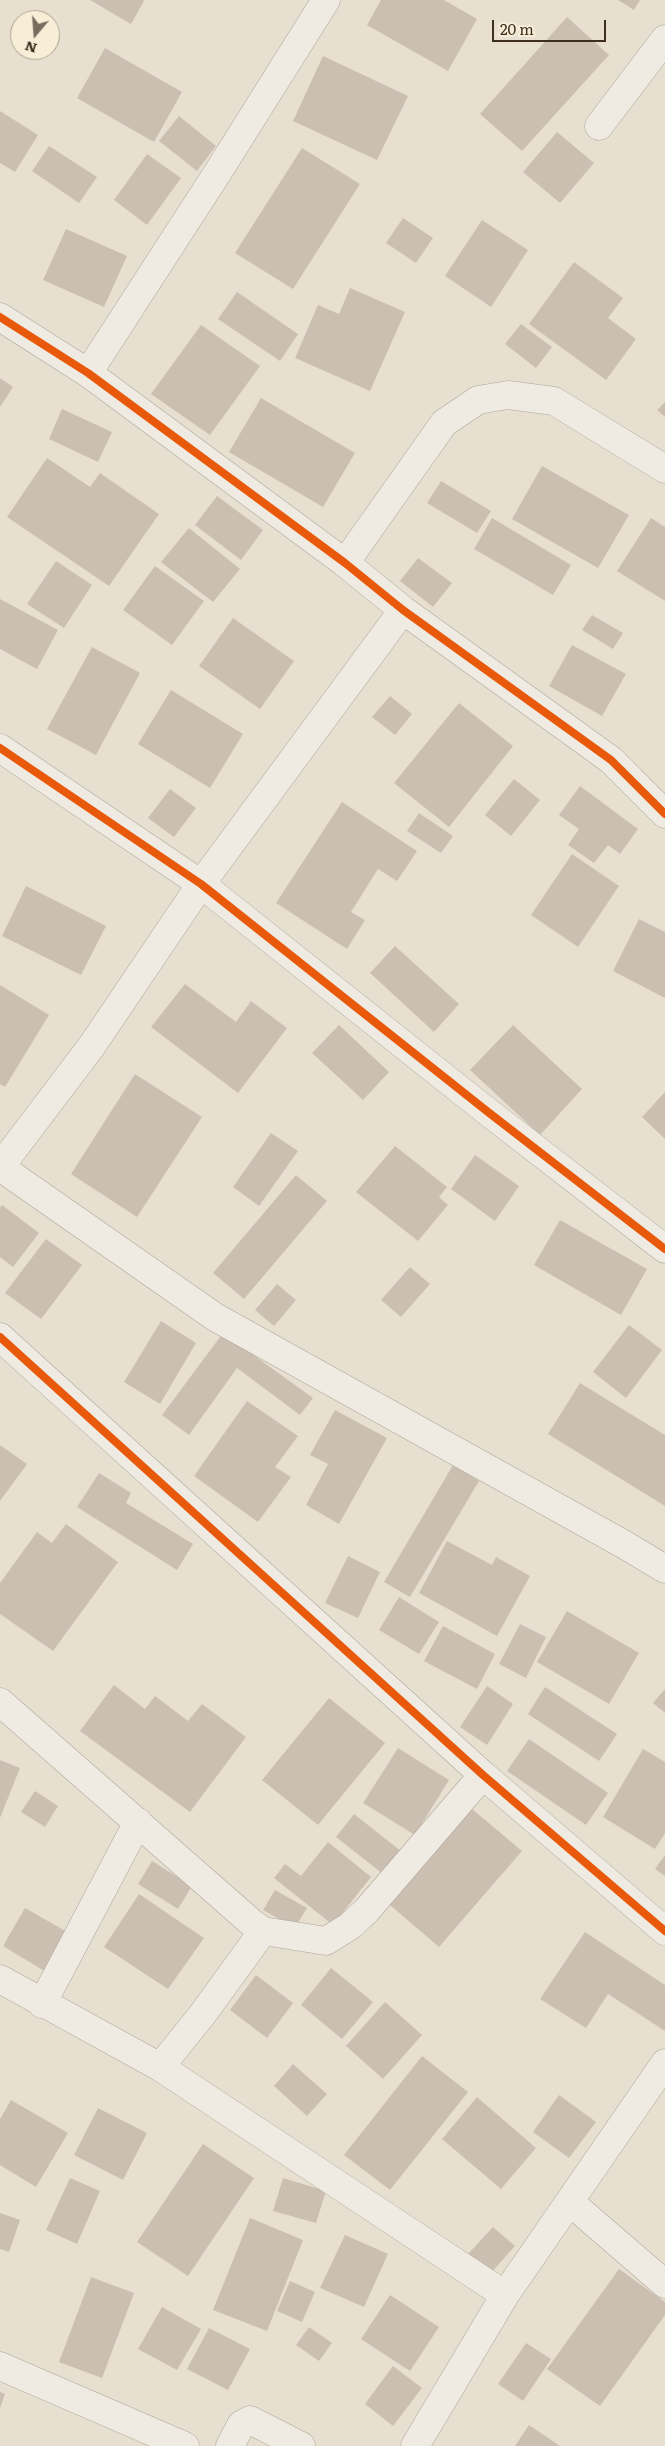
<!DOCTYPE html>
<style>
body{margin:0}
#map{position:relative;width:665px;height:2446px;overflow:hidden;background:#e7e0d1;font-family:Literata,serif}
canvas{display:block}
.north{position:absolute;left:10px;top:10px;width:50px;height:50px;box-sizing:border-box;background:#f7eed8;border:1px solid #ada18e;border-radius:50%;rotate:198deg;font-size:14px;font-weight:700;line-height:20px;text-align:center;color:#3d2e20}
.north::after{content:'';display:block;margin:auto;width:18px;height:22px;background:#786c5e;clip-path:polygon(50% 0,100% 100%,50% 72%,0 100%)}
.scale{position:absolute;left:492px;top:20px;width:114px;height:22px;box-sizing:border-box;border:2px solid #3d2e20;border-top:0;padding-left:6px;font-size:15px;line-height:18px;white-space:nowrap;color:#3d2e20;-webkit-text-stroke:4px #f7eed8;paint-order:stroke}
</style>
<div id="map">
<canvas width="665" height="2446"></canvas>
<div class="north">N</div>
<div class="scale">20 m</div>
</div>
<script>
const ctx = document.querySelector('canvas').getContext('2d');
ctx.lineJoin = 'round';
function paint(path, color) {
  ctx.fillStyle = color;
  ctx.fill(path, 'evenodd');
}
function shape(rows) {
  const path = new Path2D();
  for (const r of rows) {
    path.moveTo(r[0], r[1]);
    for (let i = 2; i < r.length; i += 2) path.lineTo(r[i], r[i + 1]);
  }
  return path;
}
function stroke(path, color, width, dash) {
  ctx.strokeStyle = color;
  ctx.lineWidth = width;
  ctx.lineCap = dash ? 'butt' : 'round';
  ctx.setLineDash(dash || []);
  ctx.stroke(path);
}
paint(shape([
 [90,0,143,0,144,1,131,24],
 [381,0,444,0,477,19,448,71,367,25],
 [618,0,640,0,634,10],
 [567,17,609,55,522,151,480,114],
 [105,48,182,92,154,142,77,98],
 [323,56,408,96,377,160,293,121],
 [0,111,38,135,15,172,0,163],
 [179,116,216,146,197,171,159,141],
 [557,132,594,163,560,203,523,172],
 [49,146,97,177,79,203,32,171],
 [302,148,360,184,293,289,235,253],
 [147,154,181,178,147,225,114,200],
 [403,218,433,238,416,263,386,243],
 [482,220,528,250,491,307,445,276],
 [66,229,127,256,104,307,43,280],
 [574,262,623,298,608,318,636,339,606,380,529,324],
 [350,288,405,312,370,391,295,358,318,305,339,314],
 [237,292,298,334,280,361,218,319],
 [521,324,552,347,536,368,505,344],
 [201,325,260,366,210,435,151,394],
 [0,378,13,387,0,407],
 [261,398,355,453,323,507,229,452],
 [665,402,665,417,657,410],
 [62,409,112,432,98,462,49,439],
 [47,458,90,487,100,473,159,514,109,586,7,517],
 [542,466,629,515,598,568,512,519],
 [441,481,491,511,477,533,427,503],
 [217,496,263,530,241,560,195,525],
 [492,518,571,565,553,595,474,549],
 [651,518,665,527,665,601,617,571],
 [189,528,240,569,213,602,161,562],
 [418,558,452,583,433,607,400,581],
 [56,561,92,585,64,628,27,604],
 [155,566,204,601,172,645,123,610],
 [0,599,58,630,37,669,0,649],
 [592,615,623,633,613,649,582,630],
 [233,618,294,661,260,709,199,666],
 [572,645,626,674,602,716,549,686],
 [92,647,140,673,96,755,47,729],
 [171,690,243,734,210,788,138,744],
 [390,696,412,714,395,735,372,717],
 [459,703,513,746,449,827,394,783],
 [514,779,540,800,511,836,485,815],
 [580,786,638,829,620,854,608,845,594,863,568,845,579,829,559,815],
 [170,789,196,808,174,837,148,818],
 [342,802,417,851,397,881,378,869,351,912,365,920,347,949,276,903],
 [419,813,453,836,441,853,407,831],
 [572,854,619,886,578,947,531,915],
 [26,886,106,926,81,975,2,936],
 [639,919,665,932,665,998,613,971],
 [395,946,459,1004,434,1032,370,973],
 [185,984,236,1022,251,1001,287,1028,238,1093,151,1027],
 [0,985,49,1015,5,1087,0,1084],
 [339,1025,389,1072,363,1100,312,1053],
 [513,1025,582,1089,540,1135,470,1070],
 [135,1074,202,1117,137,1217,71,1174],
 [665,1092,665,1139,642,1117],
 [271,1133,298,1151,259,1206,233,1187],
 [395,1146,447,1187,439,1197,448,1205,418,1241,356,1192],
 [475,1155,519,1186,495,1221,451,1189],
 [296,1175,327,1201,244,1299,213,1273],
 [2,1205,39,1233,13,1267,0,1257,0,1208],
 [560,1220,647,1269,621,1315,534,1265],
 [46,1239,82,1265,41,1319,5,1293],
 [410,1267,430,1284,401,1317,381,1300],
 [277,1284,296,1300,274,1326,255,1310],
 [161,1321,196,1343,160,1404,124,1382],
 [629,1325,662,1350,626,1398,593,1372],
 [223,1333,313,1398,300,1415,237,1368,189,1435,162,1415],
 [580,1383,665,1435,665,1506,548,1434],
 [247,1401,298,1436,275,1467,291,1477,258,1522,194,1476],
 [335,1410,387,1438,339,1524,306,1505,328,1464,310,1455],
 [0,1445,27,1464,0,1501],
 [453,1465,479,1481,410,1597,384,1582],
 [99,1473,131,1493,126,1503,193,1544,177,1570,77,1507],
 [66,1524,118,1562,53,1651,0,1614,0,1583,37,1532,52,1543],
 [447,1541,492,1565,496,1557,530,1576,497,1636,419,1593],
 [348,1556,380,1572,358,1618,325,1603],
 [399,1597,439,1622,419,1654,379,1630],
 [567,1611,639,1653,609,1704,537,1662],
 [520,1624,546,1637,526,1678,499,1664],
 [443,1626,495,1654,477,1689,424,1661],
 [114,1685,145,1709,155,1696,188,1721,202,1704,246,1737,190,1812,80,1731],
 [487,1686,513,1704,487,1745,460,1727],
 [545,1687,617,1734,599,1761,528,1714],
 [665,1689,665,1713,653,1703],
 [329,1698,385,1743,318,1825,262,1780],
 [529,1739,608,1793,586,1825,507,1771],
 [398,1748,449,1780,415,1835,363,1803],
 [643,1749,665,1762,665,1833,655,1849,603,1817],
 [0,1760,20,1768,0,1818],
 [35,1791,58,1806,45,1827,21,1812],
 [472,1809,522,1851,439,1947,390,1905],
 [354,1814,406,1855,388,1878,336,1837],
 [328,1842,371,1877,333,1925,274,1878,285,1864,301,1876],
 [665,1855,665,1876,655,1869],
 [152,1861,192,1886,178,1909,138,1884],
 [275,1890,307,1908,295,1928,263,1910],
 [139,1894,204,1938,168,1989,104,1947],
 [25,1908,69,1933,46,1972,3,1946],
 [585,1932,665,1985,665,2031,608,1994,586,2028,540,1999],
 [331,1968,373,2002,342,2039,301,2005],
 [256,1975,293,2003,267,2038,230,2010],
 [385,2002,422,2035,383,2079,346,2046],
 [422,2056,468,2092,390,2190,344,2155],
 [293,2064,327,2094,307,2116,274,2086],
 [559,2095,596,2122,569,2158,533,2132],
 [477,2097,536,2148,501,2189,442,2139],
 [11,2100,68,2133,36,2187,0,2165,0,2119],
 [98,2108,147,2133,123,2180,74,2155],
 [203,2144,254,2178,188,2276,137,2242],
 [70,2178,100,2191,77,2244,46,2230],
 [283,2178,326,2191,316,2223,273,2211],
 [0,2213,20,2220,9,2252,0,2249],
 [250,2218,303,2240,267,2331,213,2310],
 [493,2227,515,2246,490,2274,468,2254],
 [345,2235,388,2254,364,2307,320,2288],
 [619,2269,665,2302,665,2315,600,2406,547,2369],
 [91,2277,134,2293,102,2378,59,2362],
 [290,2281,315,2292,302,2322,277,2311],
 [390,2295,439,2327,410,2371,361,2339],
 [162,2307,201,2329,177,2370,138,2349],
 [309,2327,332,2343,319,2361,296,2345],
 [209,2328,250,2349,228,2390,187,2369],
 [526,2343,551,2359,523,2401,498,2384],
 [393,2366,422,2388,393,2426,365,2404],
 [0,2392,5,2394,0,2408],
 [529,2425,560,2446,515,2446]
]), '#cbbfb2');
const minor = shape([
 [599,126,665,39],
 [0,317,88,373,345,563,403,610,611,760,665,814],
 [88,373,218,172,326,0],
 [345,563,444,423,478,400,508,395,554,401,665,469],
 [0,748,201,884,488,1112,665,1249],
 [0,1167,215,1317,625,1545,665,1569],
 [0,1167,91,1047,201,884,403,610],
 [0,1337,483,1775,665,1931],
 [0,1702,252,1923,263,1931,326,1941,350,1926,367,1910,483,1775],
 [0,1979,160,2067,505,2295],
 [42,2004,138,1822],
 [160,2067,202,2015,263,1931],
 [570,2202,665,2284],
 [0,2366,185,2446],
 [230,2446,241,2425,250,2420,301,2446],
 [415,2446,505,2295,665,2063]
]);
stroke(minor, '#ada599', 29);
stroke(minor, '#efebe3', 28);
stroke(shape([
 [0,317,88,373,345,563,403,610,611,760,665,814],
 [0,748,201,884,488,1112,665,1249],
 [0,1337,483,1775,665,1931]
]), '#e8590c', 8);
</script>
